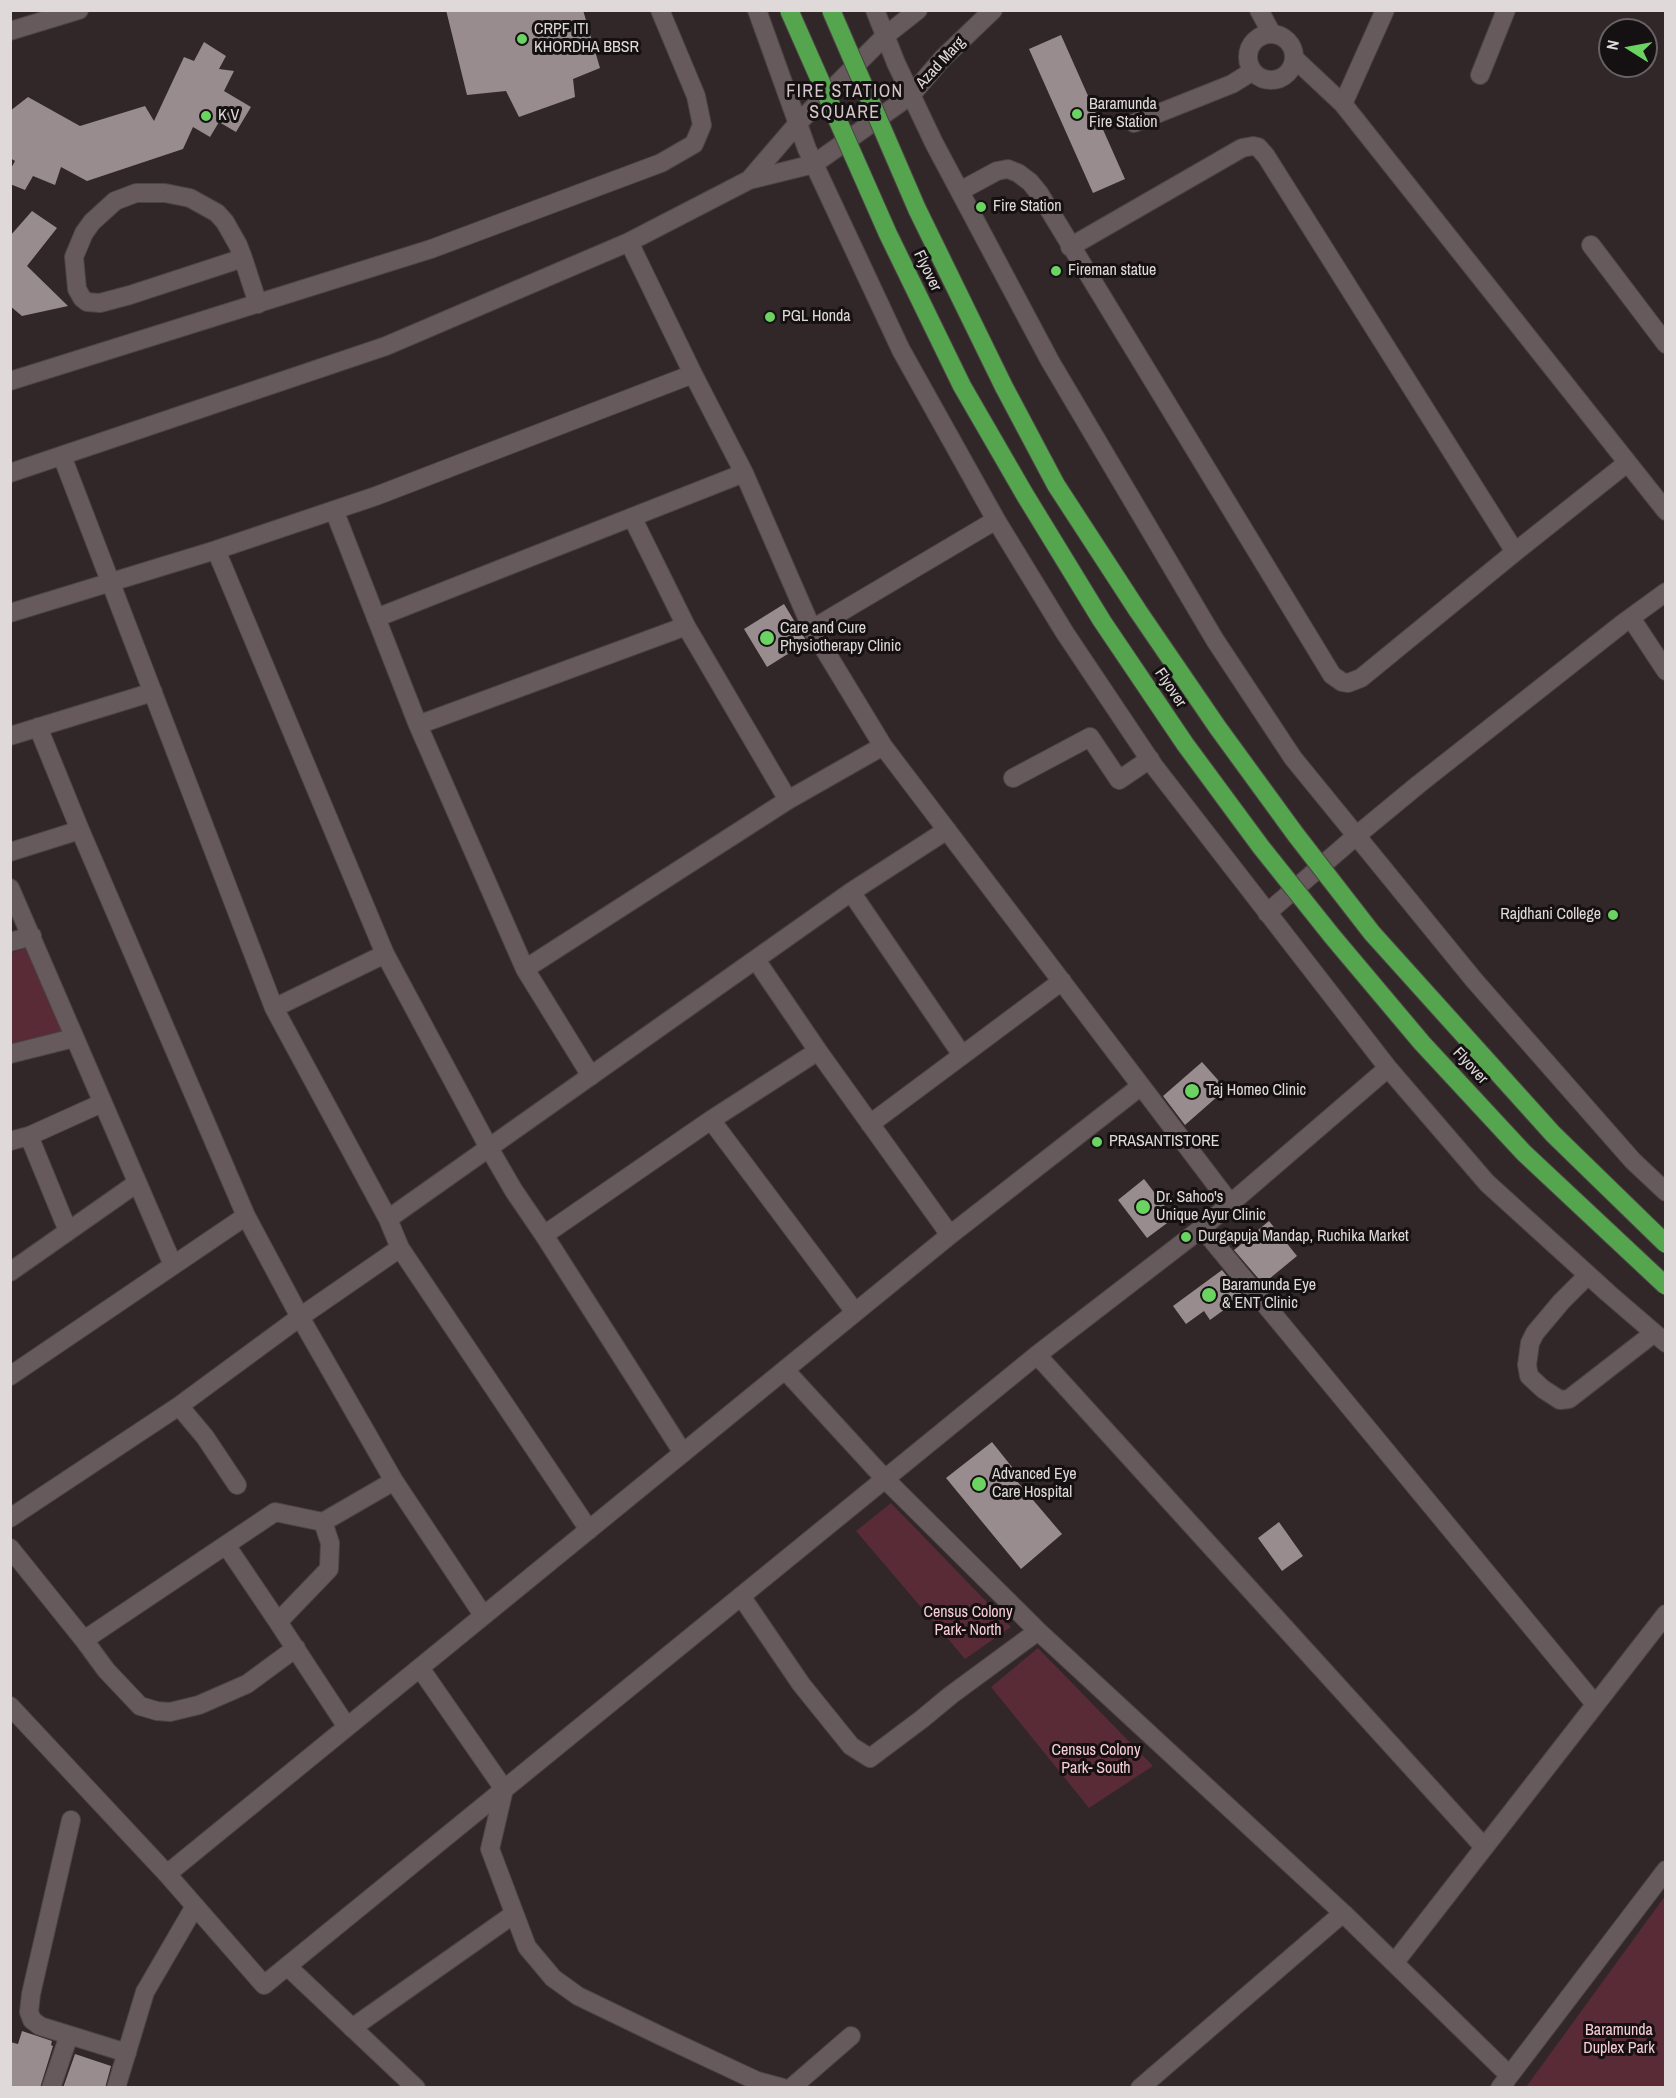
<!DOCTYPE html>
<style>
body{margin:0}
#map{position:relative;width:1676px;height:2098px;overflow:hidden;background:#312628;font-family:"Archivo Narrow",sans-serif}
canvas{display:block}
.frame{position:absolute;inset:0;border:12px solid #e0d9da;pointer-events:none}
.north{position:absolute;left:1598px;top:18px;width:60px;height:60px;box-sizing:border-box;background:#151112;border:2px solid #666162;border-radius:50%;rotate:281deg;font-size:16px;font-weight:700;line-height:24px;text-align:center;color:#e0d9da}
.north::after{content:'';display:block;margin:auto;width:21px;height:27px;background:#6bd362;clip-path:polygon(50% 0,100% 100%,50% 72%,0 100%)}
</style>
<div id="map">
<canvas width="1676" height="2098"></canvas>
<div class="frame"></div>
<div class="north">N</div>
</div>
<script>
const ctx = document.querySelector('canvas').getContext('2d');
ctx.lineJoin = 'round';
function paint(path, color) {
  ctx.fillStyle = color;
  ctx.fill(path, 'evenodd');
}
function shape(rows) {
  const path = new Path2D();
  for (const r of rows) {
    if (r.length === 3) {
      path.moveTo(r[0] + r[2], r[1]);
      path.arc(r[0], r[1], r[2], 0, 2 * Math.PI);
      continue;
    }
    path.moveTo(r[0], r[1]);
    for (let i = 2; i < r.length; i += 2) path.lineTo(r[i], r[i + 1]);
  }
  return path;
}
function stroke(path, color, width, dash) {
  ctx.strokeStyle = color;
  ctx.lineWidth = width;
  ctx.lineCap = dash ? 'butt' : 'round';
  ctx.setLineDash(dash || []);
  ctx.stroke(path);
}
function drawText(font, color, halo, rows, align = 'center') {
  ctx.font = font + ' "Archivo Narrow",sans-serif';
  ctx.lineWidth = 6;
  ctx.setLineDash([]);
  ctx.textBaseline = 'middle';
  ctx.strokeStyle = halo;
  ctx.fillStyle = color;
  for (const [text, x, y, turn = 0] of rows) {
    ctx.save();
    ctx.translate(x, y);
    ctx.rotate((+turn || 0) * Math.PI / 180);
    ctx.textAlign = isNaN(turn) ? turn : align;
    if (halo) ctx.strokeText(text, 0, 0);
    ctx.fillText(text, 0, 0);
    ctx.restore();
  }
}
paint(shape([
 [29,947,62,1031,11,1046,11,953],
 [891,1503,1011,1627,965,1659,856,1531],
 [1038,1648,1153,1766,1089,1808,991,1687],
 [1665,1896,1665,2087,1526,2087]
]), '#582b36');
paint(shape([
 [446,10,583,10,600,68,573,79,575,97,519,117,506,91,467,95],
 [1061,35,1125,179,1093,193,1029,49],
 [204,42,226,56,219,69,234,71,224,91,251,107,236,132,219,122,210,137,193,127,183,149,87,181,61,167,55,185,33,176,25,190,10,184,10,170,15,161,10,158,10,111,28,97,80,126,145,106,154,121,184,57,194,61],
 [32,211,57,228,27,266,68,306,22,316,10,306,10,236],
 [784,604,807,642,767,667,744,629],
 [1202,1062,1226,1089,1185,1125,1163,1096],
 [1144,1179,1174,1218,1147,1238,1118,1200],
 [1269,1221,1297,1256,1263,1284,1234,1250],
 [1222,1270,1243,1296,1210,1320,1204,1311,1186,1324,1173,1306],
 [992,1442,1020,1477,1016,1480,1062,1534,1021,1569,946,1478],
 [1279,1522,1303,1556,1282,1571,1258,1538],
 [22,2031,52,2041,51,2045,53,2046,40,2088,10,2088,10,2042,18,2044],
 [75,2054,111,2066,105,2088,63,2088]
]), '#998c8f');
const minor = shape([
 [757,10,807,149,901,350,996,520,1065,633,1154,766,1388,1068,1487,1183,1608,1293,1666,1343],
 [875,10,896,63,934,143,1050,361,1215,640,1293,758,1474,980,1633,1161,1666,1192],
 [1259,10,1272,34],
 [10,31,79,10],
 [1271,57,23],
 [1294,58,1343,104,1666,511],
 [1480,75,1506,10],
 [1343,104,1385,10],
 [1134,123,1232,84,1253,71],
 [749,180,798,123,885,36,918,10],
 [960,191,997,171,1008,169,1018,173,1030,182,1039,193,1332,675,1342,682,1348,683,1361,678,1515,552,1627,463],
 [629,242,693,374,744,473,812,629,883,746,1230,1203],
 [1591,245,1666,344],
 [1070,247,1242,148,1253,146,1258,147,1266,156,1515,552],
 [243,258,130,295,100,303,87,302,82,298,77,289,74,257,84,233,92,222,115,201,136,193,165,193,190,198,217,213,225,222,238,245,243,258,258,304],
 [10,381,431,249,661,163,694,144,702,125,696,96,660,10],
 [62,456,274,1008,388,1219,400,1248,589,1530],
 [10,473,386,346,629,242,749,180,814,164,911,95,943,58,993,10],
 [334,510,418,725,686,626,788,800],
 [632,517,686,626],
 [216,550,385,954,489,1148,514,1191,544,1235],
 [10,613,216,550,376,496,693,374],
 [376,618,744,473],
 [1631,618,1666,671],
 [812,629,996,520],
 [418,725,525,969,591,1076],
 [38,727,80,830,246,1216,300,1317,394,1481,483,1615],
 [10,736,153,692],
 [1013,778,1090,737,1119,780,1150,759],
 [10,852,80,830],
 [10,888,173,1265],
 [851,892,962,1055],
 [1267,913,1356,836,1419,784,1622,624,1666,592],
 [10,942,32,936],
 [756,960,818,1051,950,1235],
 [525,969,788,800,883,746],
 [274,1008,385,954],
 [10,1054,74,1038],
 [711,1120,855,1312],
 [870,1124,1062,981],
 [29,1136,68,1231],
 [10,1141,29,1136,102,1103],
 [388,1219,851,892,947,830],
 [1202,1228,1595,1704],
 [10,1272,137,1183],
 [1588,1275,1561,1302,1535,1333,1530,1343,1527,1365,1529,1376,1543,1389,1560,1400,1569,1399,1654,1333],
 [1037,1355,1484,1847],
 [785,1370,885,1479,1038,1631,1343,1913,1508,2074],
 [10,1376,246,1216],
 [179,1406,205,1437,237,1485],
 [683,1453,544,1235,711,1120,818,1051],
 [10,1518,179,1406,300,1317,400,1248],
 [323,1522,330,1543,329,1569,278,1622,347,1727],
 [226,1545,278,1622],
 [10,1548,84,1640,106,1670,140,1706,157,1711,170,1712,199,1705,247,1684,296,1648],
 [741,1596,801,1684,851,1746,870,1758,922,1719,951,1695,1038,1631],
 [84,1640,275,1512,323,1522,394,1481],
 [420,1668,504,1789,490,1849,527,1947,553,1978,578,1996,661,2036,757,2081,783,2088],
 [10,1706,167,1874,264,1985,1037,1355,1202,1228,1388,1068],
 [71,1820,31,1994,29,2012,32,2020,40,2026,127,2053],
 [167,1874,950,1235,1141,1086],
 [1395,1962,1666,1614],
 [287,1966,416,2088],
 [352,2028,514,1914],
 [51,2088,69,2035],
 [116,2088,145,1992,195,1906],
 [791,2088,851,2036],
 [1140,2088,1343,1913],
 [1500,2088,1666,1870]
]);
stroke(minor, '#4c4445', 20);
stroke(minor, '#665a5c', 18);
const highwayBridge = shape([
 [789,10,888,234,962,386,1025,495,1102,621,1185,744,1261,847,1332,936,1422,1043,1524,1153,1666,1286],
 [831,10,917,209,1004,387,1056,485,1138,611,1218,728,1296,835,1372,933,1553,1134,1666,1244]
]);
stroke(highwayBridge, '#4c4445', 20, []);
stroke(highwayBridge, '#55a44e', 18);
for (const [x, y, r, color] of [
 [522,39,6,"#6bd362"],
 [1077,114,6,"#6bd362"],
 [206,116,6,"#6bd362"],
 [981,207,6,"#6bd362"],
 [1056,271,6,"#6bd362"],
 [770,317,6,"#6bd362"],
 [767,638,8,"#6bd362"],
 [1613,915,6,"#6bd362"],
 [1192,1091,8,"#6bd362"],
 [1097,1142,6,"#6bd362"],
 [1143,1207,8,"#6bd362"],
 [1186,1237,6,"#6bd362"],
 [1209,1295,8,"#6bd362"],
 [979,1484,8,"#6bd362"]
]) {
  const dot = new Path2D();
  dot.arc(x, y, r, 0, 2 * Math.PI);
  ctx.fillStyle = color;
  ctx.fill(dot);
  stroke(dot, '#151112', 2);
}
drawText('16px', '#e0d9da', '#151112', [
 ["CRPF ITI",534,30],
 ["KHORDHA BBSR",534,48],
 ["Baramunda",1089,105],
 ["Fire Station",1089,123],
 ["K V",218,116],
 ["Fire Station",993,207],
 ["Fireman statue",1068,271],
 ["PGL Honda",782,317],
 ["Care and Cure",780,629],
 ["Physiotherapy Clinic",780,647],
 ["Rajdhani College",1601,915,"right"],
 ["Taj Homeo Clinic",1206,1091],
 ["PRASANTISTORE",1109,1142],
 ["Dr. Sahoo's",1156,1198],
 ["Unique Ayur Clinic",1156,1216],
 ["Durgapuja Mandap, Ruchika Market",1198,1237],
 ["Baramunda Eye",1222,1286],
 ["& ENT Clinic",1222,1304],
 ["Advanced Eye",992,1475],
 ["Care Hospital",992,1493]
], 'left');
drawText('16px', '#e0d9da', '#151112', [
 ["Azad Marg",941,63,-47],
 ["Flyover",927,271,64],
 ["Flyover",1170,688,56],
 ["Flyover",1470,1066,47]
]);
drawText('16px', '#f8cdd5', '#151112', [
 ["Census Colony",968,1613],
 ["Park- North",968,1631],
 ["Census Colony",1096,1751],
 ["Park- South",1096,1769],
 ["Baramunda",1619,2031],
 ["Duplex Park",1619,2049]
]);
ctx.letterSpacing = '1.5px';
drawText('18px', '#d3c5c8', '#151112', [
 ["FIRE STATION",845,92],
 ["SQUARE",845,113]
]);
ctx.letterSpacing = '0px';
</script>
